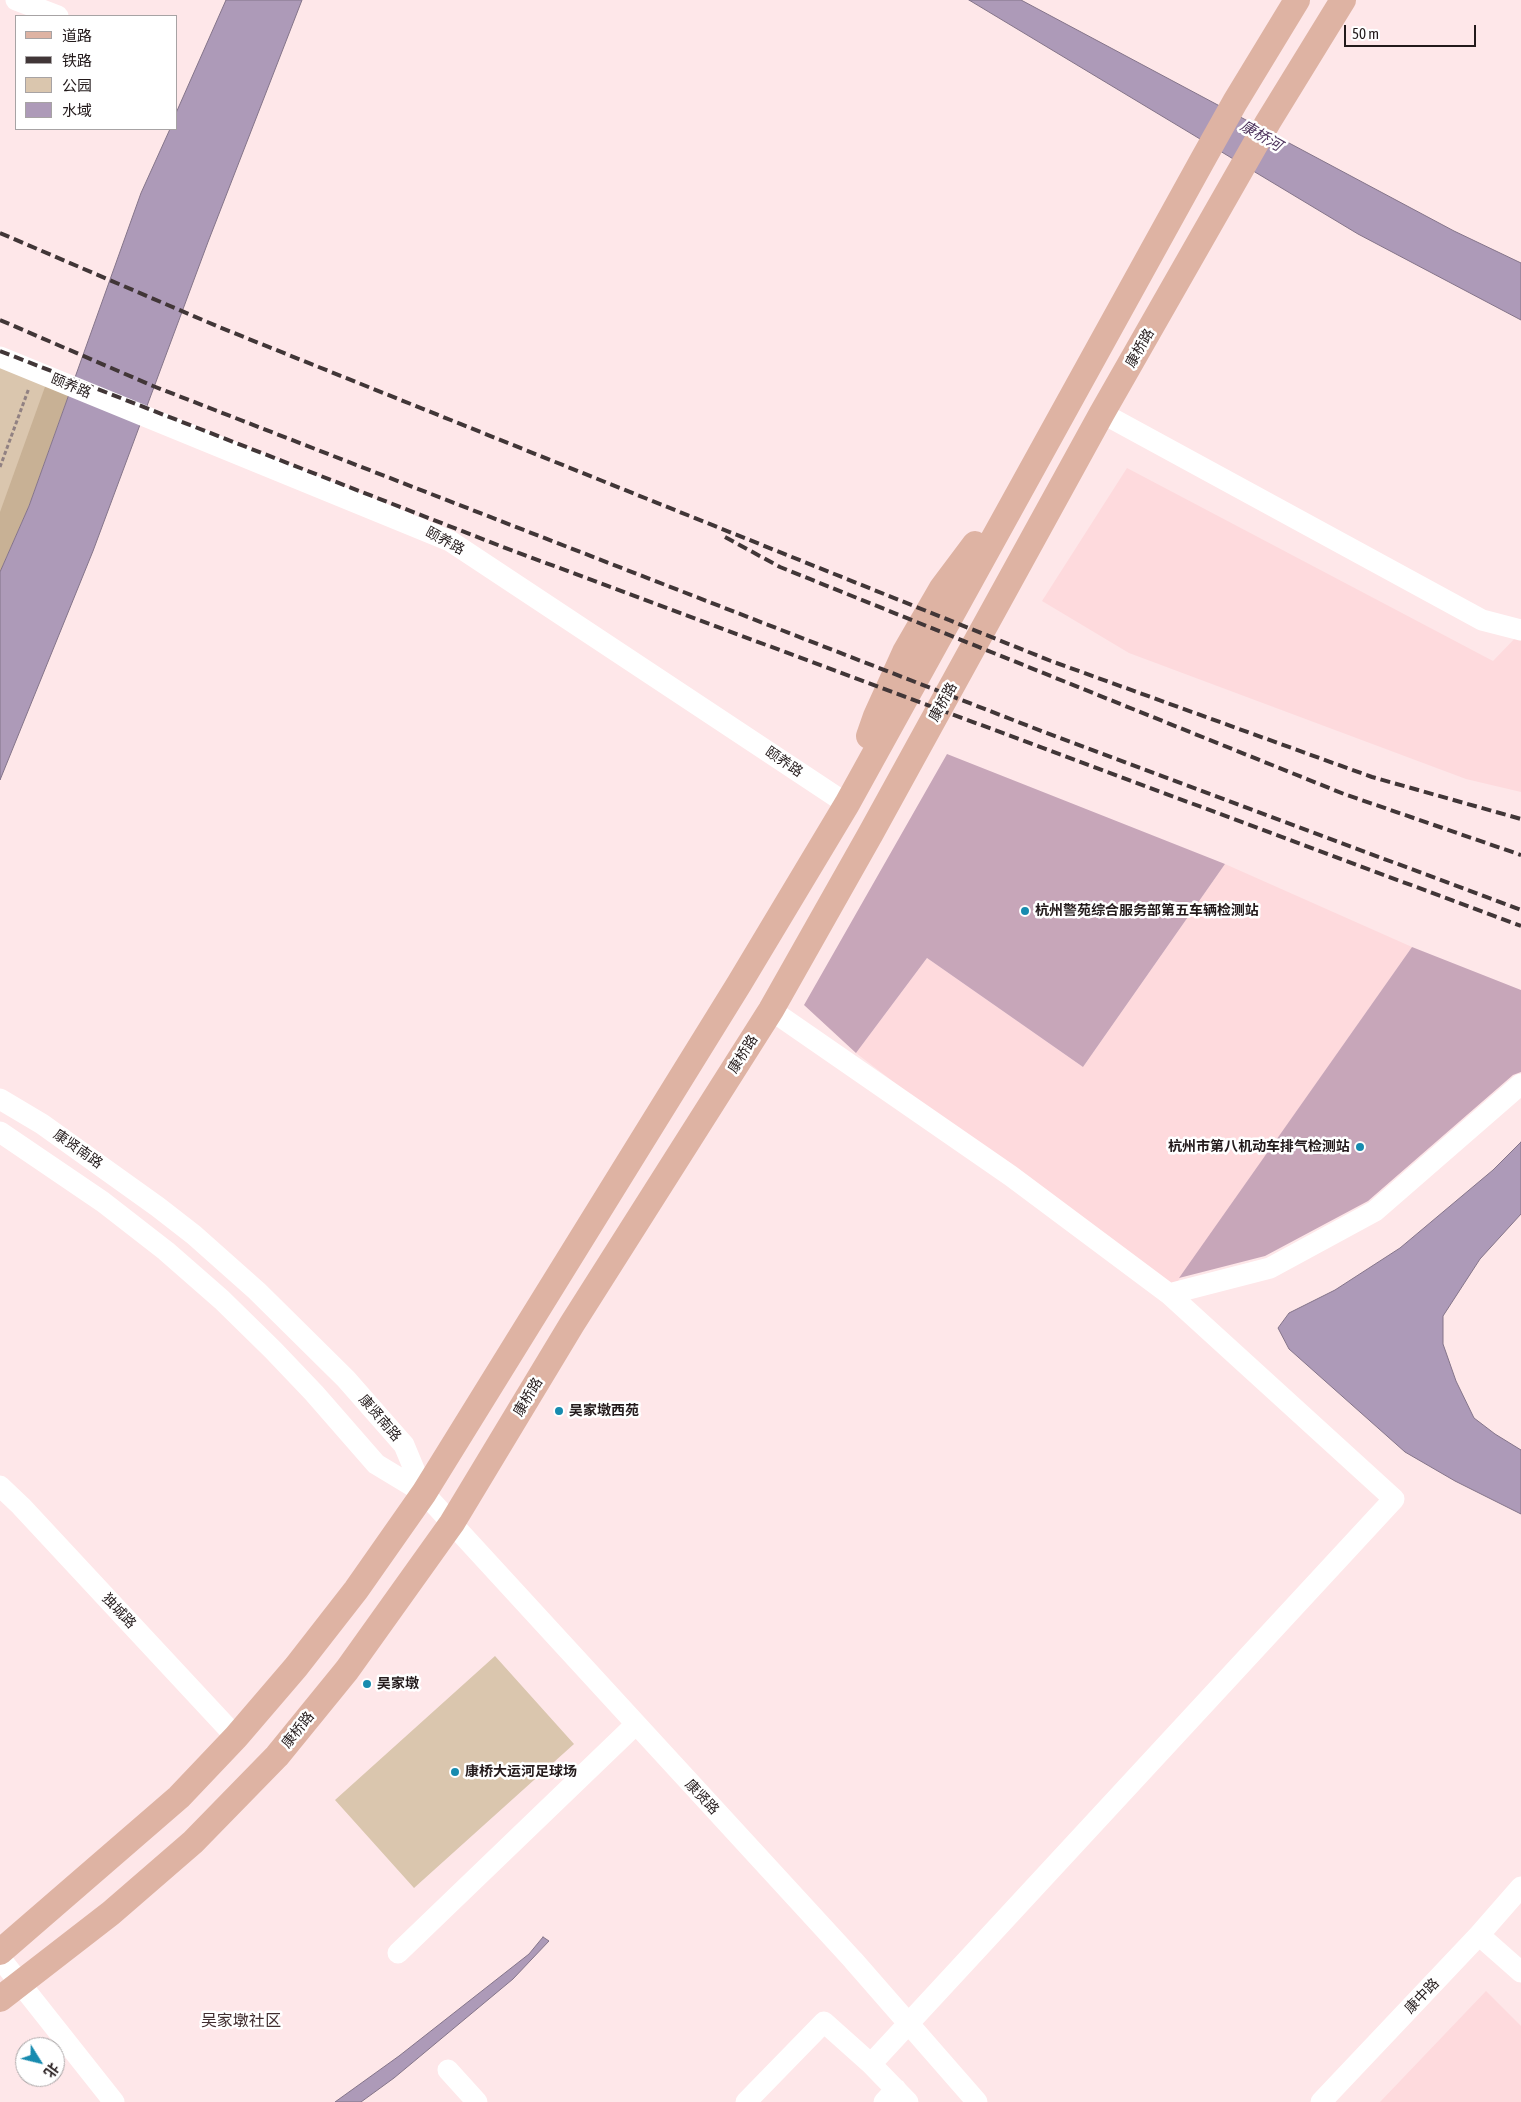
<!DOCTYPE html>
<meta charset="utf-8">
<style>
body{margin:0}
#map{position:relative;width:1521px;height:2102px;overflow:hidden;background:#fee7e9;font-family:"Asap Condensed","Noto Sans SC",sans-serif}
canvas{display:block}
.legend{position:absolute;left:15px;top:15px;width:162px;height:115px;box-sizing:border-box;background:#fff;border:1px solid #a7a3a4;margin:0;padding:6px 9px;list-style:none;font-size:15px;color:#231a1b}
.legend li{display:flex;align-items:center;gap:10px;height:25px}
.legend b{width:25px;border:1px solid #a7a3a4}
.north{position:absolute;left:15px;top:2037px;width:50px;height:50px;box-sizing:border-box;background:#fff;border:1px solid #a7a3a4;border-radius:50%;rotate:126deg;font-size:14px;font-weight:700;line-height:20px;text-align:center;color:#231a1b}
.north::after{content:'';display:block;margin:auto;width:18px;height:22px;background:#178baf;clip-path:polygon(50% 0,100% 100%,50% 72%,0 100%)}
.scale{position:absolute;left:1344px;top:25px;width:132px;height:22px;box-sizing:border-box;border:2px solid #231a1b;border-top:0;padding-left:6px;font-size:15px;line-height:18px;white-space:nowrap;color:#231a1b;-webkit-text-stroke:4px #fff;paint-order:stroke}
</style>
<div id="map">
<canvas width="1521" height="2102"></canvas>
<ul class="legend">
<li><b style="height:6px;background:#deb3a3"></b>道路</li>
<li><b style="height:6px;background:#413637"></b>铁路</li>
<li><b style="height:14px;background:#dac6ae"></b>公园</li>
<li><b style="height:14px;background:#ad9ab8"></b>水域</li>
</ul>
<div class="north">北</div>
<div class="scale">50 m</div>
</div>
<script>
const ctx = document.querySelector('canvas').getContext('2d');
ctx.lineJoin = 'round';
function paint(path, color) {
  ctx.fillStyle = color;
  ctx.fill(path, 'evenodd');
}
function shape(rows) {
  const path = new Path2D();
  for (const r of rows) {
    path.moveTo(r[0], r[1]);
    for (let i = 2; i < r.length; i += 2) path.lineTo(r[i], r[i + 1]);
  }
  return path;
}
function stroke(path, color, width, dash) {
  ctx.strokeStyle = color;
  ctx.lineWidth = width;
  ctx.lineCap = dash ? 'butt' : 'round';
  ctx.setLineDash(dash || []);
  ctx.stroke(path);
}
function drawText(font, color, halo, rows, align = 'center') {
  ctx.font = font + ' "Asap Condensed","Noto Sans SC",sans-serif';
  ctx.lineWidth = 5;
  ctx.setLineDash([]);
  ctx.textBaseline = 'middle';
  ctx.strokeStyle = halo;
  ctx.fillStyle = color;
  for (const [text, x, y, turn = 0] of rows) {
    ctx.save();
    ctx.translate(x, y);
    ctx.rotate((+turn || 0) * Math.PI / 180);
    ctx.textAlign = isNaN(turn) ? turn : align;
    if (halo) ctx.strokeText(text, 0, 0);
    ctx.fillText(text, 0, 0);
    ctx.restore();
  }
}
paint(shape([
 [1127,468,1493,661,1521,632,1521,792,1466,779,1129,653,1042,601],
 [1225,864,1412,947,1169,1294,856,1053,927,958,1083,1067],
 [1486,1991,1521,2026,1521,2102,1380,2102]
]), '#fedadd');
paint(shape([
 [0,365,69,394,0,572],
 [495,1656,574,1744,414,1888,335,1800]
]), '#dac6ae');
paint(shape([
 [46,384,69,394,29,506,0,572,0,512]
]), '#c8b195');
const water = shape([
 [226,0,302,0,208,242,93,551,0,780,0,572,29,506,141,193,170,129,176,129,176,113,226,0],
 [969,0,1021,0,1454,231,1521,263,1521,320,1358,234,969,0],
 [1521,1142,1521,1214,1480,1259,1443,1316,1443,1344,1456,1381,1474,1418,1495,1434,1521,1450,1521,1514,1455,1481,1405,1452,1289,1349,1278,1328,1289,1313,1335,1290,1400,1248,1493,1170,1521,1142],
 [543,1937,549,1941,513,1979,394,2078,361,2102,335,2102,399,2056,529,1954,543,1937]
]);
paint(water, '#ad9ab8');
stroke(water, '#847489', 1);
paint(shape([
 [947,754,1225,864,1083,1067,927,958,856,1053,804,1005],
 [1412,947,1521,990,1521,1072,1513,1075,1368,1201,1265,1256,1179,1278]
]), '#c7a6b9');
stroke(shape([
 [0,467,29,388]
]), '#918182', 3, [4, 2.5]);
stroke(shape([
 [16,0,58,16],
 [0,357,450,541,847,804],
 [1102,413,1482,620,1521,630],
 [0,1099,42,1124,158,1207,194,1235,257,1291,346,1379,404,1445,424,1493],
 [0,1132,103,1202,166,1251,222,1300,273,1350,314,1393,376,1464,424,1493,853,1960,977,2102],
 [1169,1294,1270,1268,1375,1211,1521,1084],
 [0,1486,21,1506,236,1737],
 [1479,1935,1521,1972],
 [398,1953,635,1725],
 [0,1958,114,2102],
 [871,2064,908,2102],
 [448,2070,477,2102],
 [746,2102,824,2022,871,2064,1394,1499,1169,1294,1011,1176,771,1010],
 [884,2102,896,2089],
 [1321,2102,1479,1935,1521,1887]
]), '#fff', 21);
stroke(shape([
 [869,736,876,716,905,652,942,588,975,544],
 [0,1952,179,1797,236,1737,296,1667,356,1590,424,1493,739,984,847,804,1202,161,1235,102,1297,0],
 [0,1999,111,1913,193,1842,277,1756,347,1670,452,1523,572,1324,771,1010,871,833,1102,413,1268,122,1343,0]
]), '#deb3a3', 26);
stroke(shape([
 [0,233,219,327,1051,661,1372,777,1521,819],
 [0,320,153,386,1044,732,1521,910],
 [0,351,503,547,1521,926],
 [725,537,780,567,1344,794,1521,855]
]), '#413637', 4, [10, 5]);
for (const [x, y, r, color] of [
 [1025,911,5,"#178baf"],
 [1360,1147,5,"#178baf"],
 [559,1411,5,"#178baf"],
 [367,1684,5,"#178baf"],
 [455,1772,5,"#178baf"]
]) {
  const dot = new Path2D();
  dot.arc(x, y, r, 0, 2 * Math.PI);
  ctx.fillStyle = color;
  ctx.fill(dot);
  stroke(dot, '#fff', 2);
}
drawText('14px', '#231a1b', '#fff', [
 ["康桥路",1140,348,-60],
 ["颐养路",71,386,22],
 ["颐养路",445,541,28],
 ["康桥路",943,702,-61],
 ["颐养路",784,762,34],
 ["康桥路",743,1054,-58],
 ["康贤南路",78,1149,35],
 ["康桥路",528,1397,-59],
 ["康贤南路",380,1418,49],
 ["独城路",119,1611,47],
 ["康桥路",298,1730,-51],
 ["康贤路",702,1797,47],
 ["康中路",1422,1996,-46]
]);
drawText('bold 14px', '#231a1b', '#fff', [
 ["杭州警苑综合服务部第五车辆检测站",1035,911],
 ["杭州市第八机动车排气检测站",1350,1147,"right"],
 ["吴家墩西苑",569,1411],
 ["吴家墩",377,1684],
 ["康桥大运河足球场",465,1772]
], 'left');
drawText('italic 15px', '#4f345d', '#fff', [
 ["康桥河",1261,136,30]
]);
drawText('16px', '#412d2f', '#fff', [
 ["吴家墩社区",241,2021]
]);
</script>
